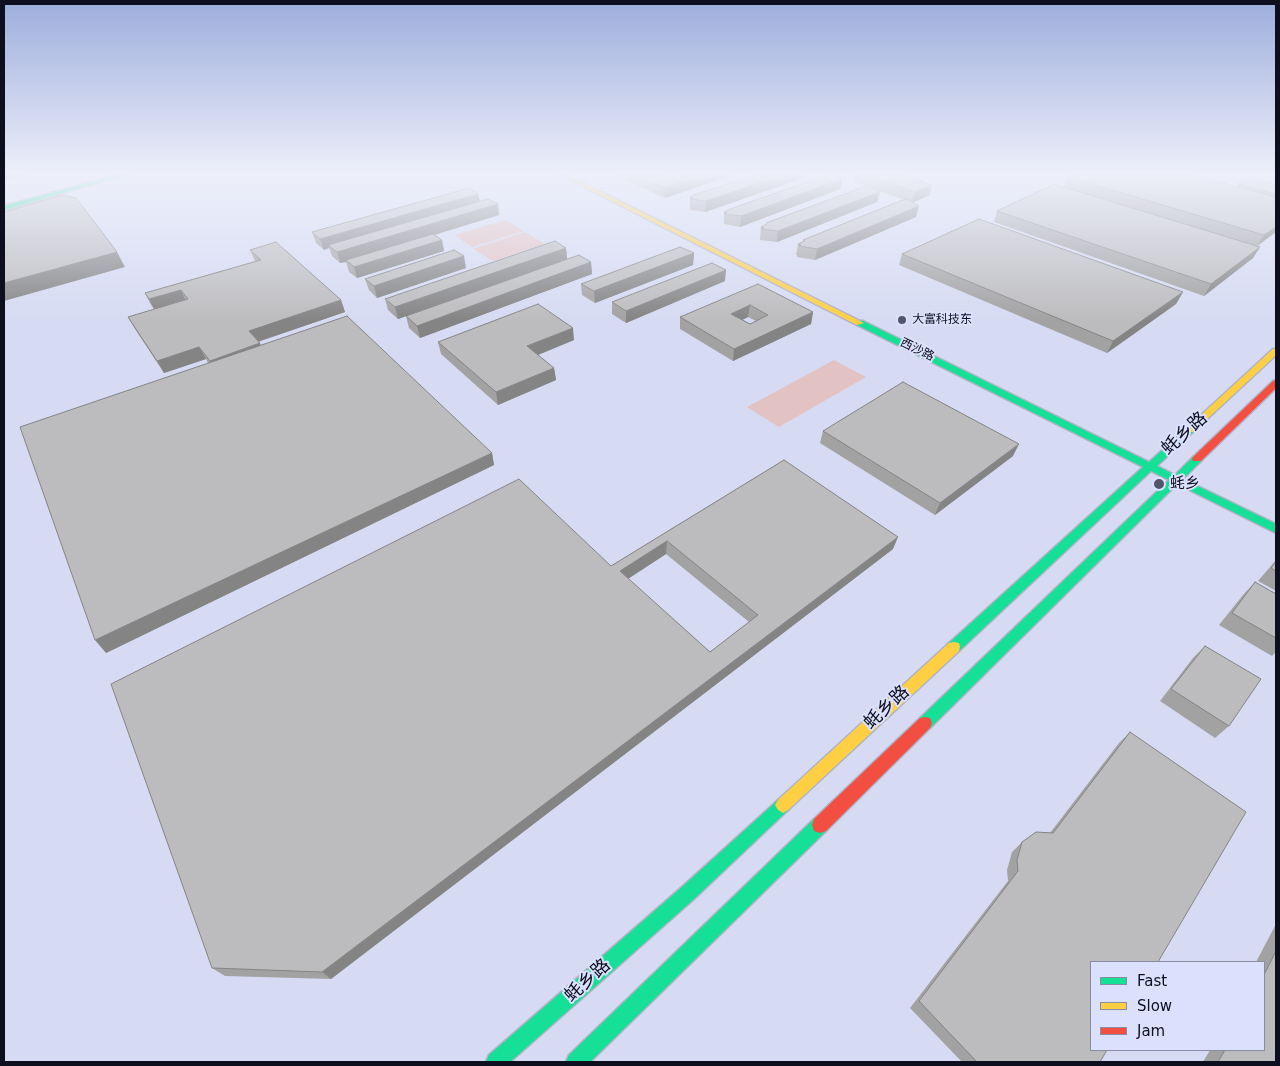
<!DOCTYPE html>
<meta charset="utf-8">
<style>
body{margin:0}
#map{position:relative;width:1280px;height:1066px;overflow:hidden;background:#d6dbf3;font-family:"DejaVu Sans",sans-serif}
canvas{display:block}
.frame{position:absolute;inset:0;border:5px solid #0d0f1e;pointer-events:none}
.legend{position:absolute;left:1090px;top:961px;width:175px;height:90px;box-sizing:border-box;background:#dbe1fc;border:1px solid #898da3;margin:0;padding:6px 9px;list-style:none;font-size:15px;color:#0d0f1e}
.legend li{display:flex;align-items:center;gap:10px;height:25px}
.legend b{width:25px;border:1px solid #898da3}
</style>
<div id="map">
<canvas width="1280" height="1066"></canvas>
<div class="frame"></div>
<ul class="legend">
<li><b style="height:6px;background:#16e098"></b>Fast</li>
<li><b style="height:6px;background:#ffcf43"></b>Slow</li>
<li><b style="height:6px;background:#f24e42"></b>Jam</li>
</ul>
</div>
<script>
const ctx = document.querySelector('canvas').getContext('2d');
ctx.lineJoin = 'round';
function paint(path, color) {
  ctx.fillStyle = color;
  ctx.fill(path, 'evenodd');
}
function shape(rows) {
  const path = new Path2D();
  for (const r of rows) {
    path.moveTo(r[0], r[1]);
    for (let i = 2; i < r.length; i += 2) path.lineTo(r[i], r[i + 1]);
  }
  return path;
}
function stroke(path, color, width, dash) {
  ctx.strokeStyle = color;
  ctx.lineWidth = width;
  ctx.lineCap = dash ? 'butt' : 'round';
  ctx.setLineDash(dash || []);
  ctx.stroke(path);
}
function drawText(font, color, halo, rows, align = 'center') {
  ctx.font = font + ' "DejaVu Sans","Noto Sans SC",sans-serif';
  ctx.lineWidth = 4;
  ctx.setLineDash([]);
  ctx.textBaseline = 'middle';
  ctx.strokeStyle = halo;
  ctx.fillStyle = color;
  for (const [text, x, y, turn = 0] of rows) {
    ctx.save();
    ctx.translate(x, y);
    ctx.rotate((+turn || 0) * Math.PI / 180);
    ctx.textAlign = isNaN(turn) ? turn : align;
    if (halo) ctx.strokeText(text, 0, 0);
    ctx.fillText(text, 0, 0);
    ctx.restore();
  }
}
paint(shape([
 [505,220,524,231,472,247,454,235],
 [525,232,545,244,493,261,473,249],
 [834,360,866,377,779,427,747,407]
]), '#e3c2c3');
const fast = shape([
 [127,172,135,172,4,210,4,206,127,172],
 [857,321,863,321,1149,462,1187,428,1193,428,1195,430,1193,432,1157,466,1175,475,1193,457,1201,457,1202,459,1201,461,1183,479,1276,524,1276,533,1177,484,930,728,925,729,920,728,918,723,920,718,1169,480,1151,471,959,651,954,652,949,651,948,647,949,643,1143,467,857,325,857,321],
 [783,797,788,800,791,805,788,810,694,899,510,1062,486,1062,489,1055,682,887,778,800,783,797],
 [820,817,826,819,828,825,826,831,590,1062,566,1062,569,1055,814,819,820,817]
]);
const slow = shape([
 [554,172,561,172,864,323,857,325,554,172],
 [1273,349,1276,349,1276,355,1193,432,1187,432,1185,430,1187,428,1273,349],
 [954,642,959,643,960,647,959,651,788,810,783,813,778,810,775,805,778,800,949,643,954,642]
]);
const jam = shape([
 [1276,380,1276,388,1201,461,1193,461,1192,459,1193,457,1273,381,1276,380],
 [925,717,930,718,932,723,930,728,826,831,820,833,814,831,812,825,814,819,920,718,925,717]
]);
stroke(fast, '#b0b3c5', 3);
stroke(slow, '#b0b3c5', 3);
stroke(jam, '#b0b3c5', 3);
paint(fast, '#16e098');
paint(slow, '#ffcf43');
paint(jam, '#f24e42');
paint(shape([
 [613,172,662,172,674,177,677,176,677,172,730,176,665,198,613,174],
 [766,172,806,172,806,177,705,212,690,210,690,197],
 [855,172,922,183,930,195,912,202,916,217,815,260,797,257,797,255,796,255,798,244,803,242,803,240,905,200,876,190,877,202,777,242,760,240,761,227,766,225,766,223,867,186,853,181],
 [1068,177,1237,187,1238,184,1276,185,1276,232,1257,246,1260,247,1253,258,1204,296,994,222,997,211,1064,187],
 [842,179,840,189,740,227,724,224,724,212],
 [478,194,480,201,498,204,499,215,435,235,442,240,444,251,357,278,349,272,346,262,340,263,332,256,329,248,324,250,316,243,312,232],
 [566,248,567,259,591,262,592,274,420,338,409,328,406,316,398,319,388,310,385,299],
 [250,250,341,300,345,312,258,342,260,345,492,453,494,465,106,653,208,363,206,359,164,373,135,329,128,317,154,309,151,305,145,293,255,261],
 [694,253,693,265,595,303,582,295,581,284],
 [902,254,1183,292,1176,304,1107,353,899,265],
 [466,268,377,298,369,290,365,279],
 [725,281,626,323,612,314,612,302],
 [758,284,813,312,811,324,733,361,680,329,680,317],
 [748,317,756,321,750,324,742,320],
 [574,340,538,355,554,368,556,380,498,405,441,354,438,342],
 [823,431,1013,456,935,515,820,443],
 [784,460,893,549,331,979,225,976,212,968,611,566],
 [666,554,749,622,710,652,628,579],
 [1276,560,1276,591,1258,581],
 [1255,582,1276,594,1276,652,1272,656,1219,625,1243,595],
 [1205,646,1229,726,1215,738,1160,701,1193,658],
 [1130,732,1100,1062,962,1062,910,1008,1008,881,1007,870,1012,852,1022,842,1050,833,1119,743],
 [1276,924,1276,1062,1203,1062,1210,1050,1264,1050,1264,962,1256,962]
]), '#a2a2a3');
paint(shape([
 [4,172,37,172,4,180],
 [714,172,730,172,730,176,665,198,665,188],
 [793,172,806,172,806,177,705,212,706,201],
 [842,179,840,189,740,227,741,216],
 [923,181,920,190,932,185,930,195,912,203,915,192,920,182],
 [880,192,877,202,777,242,778,231],
 [478,194,480,204,328,245,329,248,324,250,320,239],
 [498,204,499,215,347,261,346,260,346,262,340,263,337,252],
 [919,206,916,217,815,260,817,249],
 [1276,227,1276,232,1257,246,1264,235],
 [442,240,444,251,357,278,354,267],
 [1260,247,1253,258,1204,296,1211,284],
 [566,248,567,259,398,319,395,307],
 [117,252,125,267,4,301,4,283],
 [694,253,693,265,595,303,594,291],
 [464,256,466,268,377,298,374,286],
 [591,262,592,274,420,338,417,326],
 [726,270,725,281,626,323,626,311],
 [181,290,186,301,155,311,149,299],
 [1183,292,1176,304,1107,353,1113,341],
 [341,300,345,312,254,343,249,331],
 [750,305,748,317,730,326,731,314],
 [813,312,811,324,733,361,734,349],
 [573,328,574,340,528,359,527,346],
 [260,343,265,356,216,373,210,361],
 [199,347,206,359,164,373,157,361],
 [554,368,556,380,498,405,496,392],
 [1019,444,1013,456,935,515,940,503],
 [492,453,494,465,106,653,95,640],
 [898,537,893,549,331,979,322,972],
 [667,541,666,554,620,584,620,571]
]), '#848485');
const building = shape([
 [629,172,662,172,674,177,682,174,677,172,714,172,665,188,629,172],
 [766,172,793,172,706,201,690,199,693,198,690,197,696,194,766,172],
 [856,172,896,172,923,181,920,182,932,185,915,192,856,172],
 [1080,172,1182,172,1276,197,1276,227,1264,235,1068,177,1080,172],
 [833,173,842,179,741,216,724,214,727,213,724,212,730,209,833,173],
 [1248,177,1276,185,1276,194,1238,184,1248,177],
 [1054,184,1260,247,1211,284,997,211,1054,184],
 [869,185,880,192,778,231,761,229,764,228,761,227,767,224,766,223,869,185],
 [469,188,478,194,320,239,312,232,469,188],
 [62,195,76,198,117,252,4,283,4,212,62,195],
 [488,199,498,204,337,252,328,245,488,199],
 [907,199,919,206,817,249,799,246,801,245,798,244,805,241,803,240,900,201,907,199],
 [979,219,1183,292,1113,341,902,254,979,219],
 [433,234,442,240,354,267,346,260,433,234],
 [555,241,566,248,395,307,385,299,555,241],
 [276,242,341,300,249,331,260,343,210,361,199,347,157,361,128,317,188,299,181,290,149,299,145,293,261,260,250,250,276,242],
 [680,247,694,253,594,291,581,284,680,247],
 [454,250,464,256,374,286,365,279,454,250],
 [579,255,591,262,417,326,406,316,579,255],
 [712,263,726,270,626,311,612,302,712,263],
 [758,284,813,312,734,349,680,317,758,284],
 [750,305,768,315,750,324,731,314,750,305],
 [538,304,573,328,527,346,554,368,496,392,438,342,538,304],
 [347,316,492,453,95,640,20,427,347,316],
 [903,382,1019,444,940,503,823,431,903,382],
 [784,460,898,537,322,972,212,968,111,684,519,479,611,566,784,460],
 [667,541,758,615,710,652,620,571,667,541],
 [1276,561,1276,571,1271,568,1276,561],
 [1255,582,1276,594,1276,638,1232,613,1255,582],
 [1205,646,1261,679,1229,726,1171,689,1205,646],
 [1130,732,1246,812,1158,962,1091,962,1091,1050,1107,1050,1100,1062,977,1062,919,1001,1018,871,1017,860,1022,842,1036,832,1053,833,1130,732],
 [1276,951,1276,1062,1218,1062,1225,1050,1264,1050,1264,975,1276,951]
]);
paint(building, '#bcbcbe');
stroke(building, '#848485', 1);
const sky = ctx.createLinearGradient(0, 0, 0, 321);
sky.addColorStop(0, '#9daddc');
sky.addColorStop(0.54, '#edeffa');
sky.addColorStop(1, '#edeffa00');
ctx.fillStyle = sky;
ctx.fillRect(0, 0, 1280, 321);
for (const [x, y, r, color] of [
 [902,320,5,"#535669"],
 [1159,484,6,"#535669"]
]) {
  const dot = new Path2D();
  dot.arc(x, y, r, 0, 2 * Math.PI);
  ctx.fillStyle = color;
  ctx.fill(dot);
  stroke(dot, '#dbe1fc', 2);
}
drawText('12px', '#0d0f1e', '#dbe1fc', [
 ["大富科技东",912,320]
], 'left');
drawText('12px', '#0d0f1e', '#dbe1fc', [
 ["西沙路",917,350,26]
]);
drawText('15px', '#0d0f1e', '#dbe1fc', [
 ["蚝乡",1170,484]
], 'left');
drawText('18px', '#0d0f1e', '#dbe1fc', [
 ["蚝乡路",1185,434,-42],
 ["蚝乡路",887,708,-43],
 ["蚝乡路",588,981,-42]
]);
</script>
